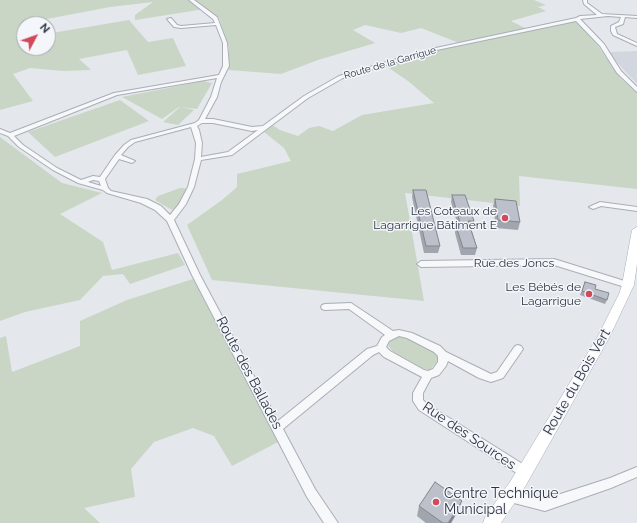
<!DOCTYPE html>
<meta charset="utf-8">
<style>
body{margin:0}
#map{position:relative;width:637px;height:523px;overflow:hidden;background:#e4e7ec;font-family:Raleway,sans-serif}
canvas{display:block}
.north{position:absolute;left:16px;top:16px;width:40px;height:40px;box-sizing:border-box;background:#f4f6f9;border:1px solid #a4a8b1;border-radius:50%;rotate:49deg;font-size:11px;font-weight:700;line-height:16px;text-align:center;color:#2b3445}
.north::after{content:'';display:block;margin:auto;width:14px;height:18px;background:#d1495b;clip-path:polygon(50% 0,100% 100%,50% 72%,0 100%)}
</style>
<div id="map">
<canvas width="637" height="523"></canvas>
<div class="north">N</div>
</div>
<script>
const ctx = document.querySelector('canvas').getContext('2d');
ctx.lineJoin = 'round';
function paint(path, color) {
  ctx.fillStyle = color;
  ctx.fill(path, 'evenodd');
}
function shape(rows) {
  const path = new Path2D();
  for (const r of rows) {
    path.moveTo(r[0], r[1]);
    for (let i = 2; i < r.length; i += 2) path.lineTo(r[i], r[i + 1]);
  }
  return path;
}
function stroke(path, color, width, dash) {
  ctx.strokeStyle = color;
  ctx.lineWidth = width;
  ctx.lineCap = dash ? 'butt' : 'round';
  ctx.setLineDash(dash || []);
  ctx.stroke(path);
}
function drawText(font, color, halo, rows, align = 'center') {
  ctx.font = font + ' Raleway,sans-serif';
  ctx.lineWidth = 3;
  ctx.setLineDash([]);
  ctx.textBaseline = 'middle';
  ctx.strokeStyle = halo;
  ctx.fillStyle = color;
  for (const [text, x, y, turn = 0] of rows) {
    ctx.save();
    ctx.translate(x, y);
    ctx.rotate((+turn || 0) * Math.PI / 180);
    ctx.textAlign = isNaN(turn) ? turn : align;
    if (halo) ctx.strokeText(text, 0, 0);
    ctx.fillText(text, 0, 0);
    ctx.restore();
  }
}
paint(shape([
 [637,51,637,84,612,57,610,52]
]), '#d2d6de');
paint(shape([
 [0,0,534,0,546,5,538,7,546,11,511,21,531,31,575,21,598,46,620,78,637,93,637,189,519,176,520,206,405,193,424,301,212,280,187,225,222,200,237,187,237,174,291,161,284,148,264,132,272,125,280,130,298,136,309,128,319,126,333,131,362,115,434,103,408,81,386,66,429,50,459,43,421,28,401,33,365,25,353,30,375,43,318,60,281,74,229,70,229,48,219,18,205,9,135,20,135,15,153,2,110,7,36,21,40,24,24,24,24,48,48,48,48,30,52,33,129,20,148,42,173,38,186,66,138,75,127,50,79,59,91,70,63,71,30,68,13,74,33,101,0,110],
 [203,81,212,83,197,109,179,107,162,119,122,97],
 [120,100,149,121,55,157,28,132],
 [180,107,194,110,178,125,163,122],
 [0,137,62,183,102,193,60,214,103,242,112,270,178,253,185,265,130,284,123,274,103,276,80,300,25,312,0,321],
 [180,188,185,188,187,190,179,204,172,210,155,200,158,196],
 [193,279,278,442,232,466,214,436,193,428,154,442,131,469,135,497,84,508,100,523,0,523,0,338,6,336,12,372,80,346,80,321,127,300],
 [398,336,402,336,434,351,439,359,430,370,420,368,393,352,388,345,391,340]
]), '#c9d6c5');
const street = shape([
 [189,0,194,0,217,17,227,43,229,66,221,82,217,97,205,119,213,119,252,127,263,126,304,96,339,76,431,49,576,18,580,16,597,15,584,4,583,0,587,0,587,3,602,14,637,16,637,18,625,17,623,24,615,27,617,34,637,43,637,46,613,35,611,31,611,26,619,22,621,17,608,16,580,19,604,44,621,71,637,87,637,92,617,73,600,46,576,21,432,51,343,78,308,98,232,155,201,160,194,187,186,204,174,220,200,275,278,421,367,349,377,346,382,337,385,335,349,309,325,310,322,309,321,307,322,305,325,304,351,303,393,331,399,330,412,333,440,346,446,352,491,374,497,372,515,346,518,345,521,346,523,349,521,352,503,378,491,382,479,378,448,361,446,366,439,375,431,378,423,393,423,400,427,404,529,468,531,472,529,476,525,477,521,476,419,410,413,401,413,393,422,377,384,357,379,352,373,355,283,429,315,489,338,523,324,523,307,497,192,275,167,221,155,210,141,203,107,193,103,190,78,183,53,170,19,147,8,136,0,133,0,129,10,133,114,93,219,75,223,66,223,43,216,25,181,28,174,27,167,19,171,18,177,25,181,26,215,23,213,19,189,0],
 [217,78,211,97,199,120,195,123,131,140,124,145,115,155,100,177,93,176,81,180,57,168,23,145,14,136,117,95,217,78],
 [202,123,213,123,252,131,258,130,228,152,201,157,202,143,199,130,197,126,202,123],
 [191,127,196,143,195,159,188,187,179,204,170,215,161,206,147,199,111,191,108,188,105,179,119,159,132,163,135,161,121,155,128,147,135,142,191,127],
 [93,180,99,181,101,186,88,182,93,180],
 [399,336,407,338,434,352,438,356,438,362,433,369,428,371,424,370,390,351,386,347,389,341,399,336],
 [600,202,637,207,637,211,601,206,593,209,589,207,600,202],
 [554,259,631,283,632,285,628,288,554,265,421,267,417,264,421,261,554,259],
 [637,467,637,477,611,488,545,511,510,502,506,500,504,496,506,492,510,490,545,499,610,478,637,467]
]);
const secondary = shape([
 [637,227,637,264,634,285,609,338,522,492,501,523,483,523,485,517,510,482,598,336,619,294,622,285,632,230,637,227]
]);
stroke(street, '#a9aeb7', 2);
stroke(secondary, '#a9aeb7', 1);
paint(street, '#f7f8fa');
paint(secondary, '#fff');
paint(shape([
 [413,190,440,246,438,253,424,253,412,197],
 [452,195,474,221,472,228,471,228,477,248,475,255,461,255,455,233,456,226,458,226,451,202],
 [495,199,520,222,518,230,496,228,493,206],
 [585,282,595,289,607,300,605,304,580,295],
 [419,506,458,511,451,523,426,523,417,516]
]), '#a1a5ae');
paint(shape([
 [462,501,458,511,451,523,448,523]
]), '#83868d');
const building = shape([
 [413,190,426,190,440,246,426,246,413,190],
 [452,195,465,195,474,221,468,221,477,248,463,248,456,226,461,226,452,195],
 [495,199,516,201,520,222,498,220,495,199],
 [585,282,596,285,595,289,609,293,607,300,582,291,585,282],
 [435,482,462,501,448,523,443,523,419,506,435,482]
]);
paint(building, '#bbc0ca');
stroke(building, '#83868d', 1);
for (const [x, y, r, color] of [
 [505,218,4,"#d1495b"],
 [589,294,4,"#d1495b"],
 [436,502,4,"#d1495b"]
]) {
  const dot = new Path2D();
  dot.arc(x, y, r, 0, 2 * Math.PI);
  ctx.fillStyle = color;
  ctx.fill(dot);
  stroke(dot, '#f4f6f9', 1.5);
}
drawText('10px', '#2b3445', '#f4f6f9', [
 ["Route de la Garrigue",390,63,-16]
]);
drawText('12px', '#2b3445', '#f4f6f9', [
 ["Les Coteaux de",497,211],
 ["Lagarrigue Bâtiment E",497,225],
 ["Les Bébés de",581,287],
 ["Lagarrigue",581,301]
], 'right');
drawText('12px', '#2b3445', '#f4f6f9', [
 ["Rue des Joncs",514,263]
]);
drawText('14px', '#2b3445', '#f4f6f9', [
 ["Route des Ballades",249,373,62],
 ["Route du Bois Vert",577,382,-60],
 ["Rue des Sources",469,436,34]
]);
drawText('14px', '#2b3445', '#f4f6f9', [
 ["Centre Technique",444,494],
 ["Municipal",444,510]
], 'left');
</script>
